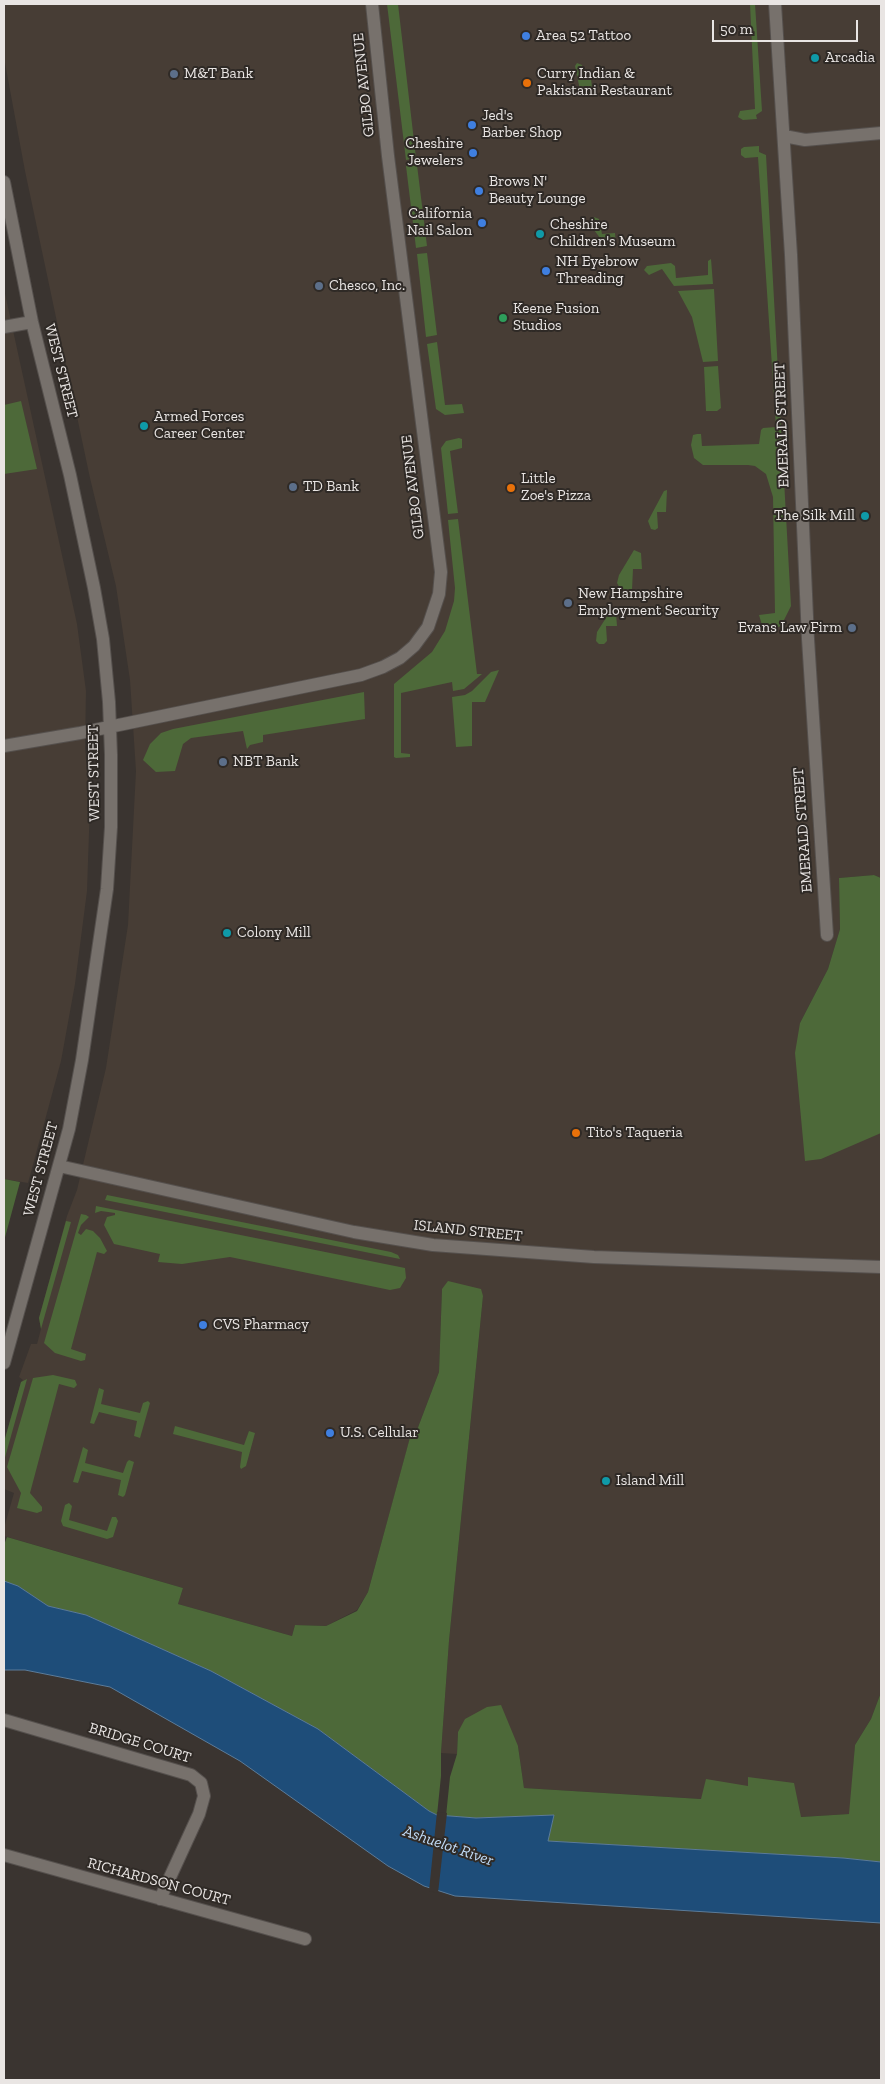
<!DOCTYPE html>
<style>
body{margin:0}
#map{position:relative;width:885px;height:2084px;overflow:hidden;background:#3a3430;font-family:"Zilla Slab",serif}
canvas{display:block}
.frame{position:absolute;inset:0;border:5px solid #e9e5e3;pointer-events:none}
.scale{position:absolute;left:712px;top:20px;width:146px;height:22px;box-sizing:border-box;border:2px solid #e9e5e3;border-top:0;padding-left:6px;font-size:15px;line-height:18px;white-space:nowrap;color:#e9e5e3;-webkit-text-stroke:4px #2f2a26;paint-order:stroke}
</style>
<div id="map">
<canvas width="885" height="2084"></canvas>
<div class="frame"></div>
<div class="scale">50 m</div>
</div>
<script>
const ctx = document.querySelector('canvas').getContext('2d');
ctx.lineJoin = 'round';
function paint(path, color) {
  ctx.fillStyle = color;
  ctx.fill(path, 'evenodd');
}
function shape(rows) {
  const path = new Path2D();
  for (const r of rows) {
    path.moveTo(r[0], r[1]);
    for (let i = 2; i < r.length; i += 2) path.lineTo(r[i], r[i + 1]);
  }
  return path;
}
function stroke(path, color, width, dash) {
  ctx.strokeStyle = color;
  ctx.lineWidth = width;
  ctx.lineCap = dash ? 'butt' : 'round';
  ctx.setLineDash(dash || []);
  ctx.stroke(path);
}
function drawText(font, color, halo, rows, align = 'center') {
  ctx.font = font + ' "Zilla Slab",serif';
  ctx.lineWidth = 4;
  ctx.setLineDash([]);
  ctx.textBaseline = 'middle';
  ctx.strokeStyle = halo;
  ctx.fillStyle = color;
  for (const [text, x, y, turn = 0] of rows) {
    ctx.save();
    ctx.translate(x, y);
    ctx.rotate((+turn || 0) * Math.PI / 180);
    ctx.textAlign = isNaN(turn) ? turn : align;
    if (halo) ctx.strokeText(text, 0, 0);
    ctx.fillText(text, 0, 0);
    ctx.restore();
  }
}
paint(shape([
 [4,4,881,4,881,878,874,875,839,878,840,929,828,969,800,1023,881,1133,881,1679,880,1695,871,1719,855,1745,850,1814,800,1817,748,1777,748,1786,701,1799,524,1788,518,1746,458,1732,457,1754,441,1753,449,1641,483,1296,442,1289,439,1372,417,1430,412,1431,368,1592,357,1610,326,1626,295,1625,292,1636,178,1604,183,1588,4,1536,4,1528,14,1493,4,1489,4,1442,21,1382,23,1380,19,1377,31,1344,37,1344,41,1329,39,1318,67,1216,77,1190,106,1068,128,925,136,771,130,680,116,586,90,478,25,171,5,63],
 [4,289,77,624,86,691,85,748,90,803,87,891,75,984,61,1061,28,1183,4,1179]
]), '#473d35');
paint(shape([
 [387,4,398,4,416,158,406,160],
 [750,4,755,4,762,111,756,115,757,119,743,120,738,117,740,111,755,109],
 [577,63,582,65,584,78,591,78,592,88,589,91,580,90,575,66],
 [759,146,759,152,766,155,791,606,781,626,772,629,762,625,759,615,775,613,773,497,766,474,755,466,748,465,703,465,694,458,691,445,693,435,697,434,701,434,702,446,759,444,761,430,763,428,776,427,758,157,745,158,741,155,741,149,744,147],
 [417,165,427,246,416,248,406,166],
 [594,217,599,219,602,234,615,233,616,246,600,238,594,230,592,223],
 [427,253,437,335,426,337,417,254],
 [711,259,713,284,674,286,662,269,649,275,644,270,647,266,671,263,675,266,676,278,708,275,708,261],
 [714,289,718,361,703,362,692,317,678,291],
 [437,342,445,405,462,404,464,413,445,415,436,409,427,344],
 [718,366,721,408,717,411,706,411,704,367],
 [21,401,37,469,4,474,4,405],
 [459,438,462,439,462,448,450,451,458,513,448,514,441,448,446,441],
 [667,490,666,512,657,512,658,528,655,530,651,529,648,521,664,491],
 [458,519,477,674,482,674,464,689,453,691,452,682,401,693,401,753,410,754,410,757,396,758,394,757,394,684,432,652,445,631,454,601,455,588,448,520],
 [634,550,641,553,642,569,633,569,632,590,628,591,621,590,617,583,619,575],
 [611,610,616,613,617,626,606,626,607,641,604,644,599,644,596,641,597,632],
 [499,670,485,702,472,702,472,746,456,747,452,697,465,695,472,691,491,672],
 [364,692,365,719,263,735,263,742,250,745,247,749,243,731,191,738,183,744,175,771,156,772,143,760,150,744,161,733,173,729],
 [874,875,881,878,881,1133,821,1159,805,1161,795,1053,800,1023,828,969,840,929,839,878],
 [4,1179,20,1182,4,1241],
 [107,1195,391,1252,398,1255,400,1259,105,1200],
 [96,1206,405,1268,406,1278,400,1288,390,1290,230,1257,182,1264,158,1262,160,1254,114,1244,104,1225,107,1217,115,1215,115,1213,101,1211,95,1213],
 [81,1214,86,1215,89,1217,81,1225,78,1233,81,1235,86,1229,93,1231,100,1238,107,1251,104,1254,97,1252,71,1349,86,1354,85,1360,81,1361,55,1353,44,1343],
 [66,1221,71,1222,41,1329,39,1318],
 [448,1281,481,1289,483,1296,449,1641,441,1753,441,1776,437,1815,429,1811,318,1729,211,1671,86,1615,48,1606,18,1586,4,1581,4,1545,7,1537,183,1588,178,1604,292,1636,295,1625,326,1626,357,1611,368,1592,412,1430,417,1430,439,1372,442,1289],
 [53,1375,75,1380,77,1385,74,1388,59,1384,30,1493,42,1507,42,1511,37,1513,17,1508,21,1493,7,1467,33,1378],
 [27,1379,4,1461,4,1442,21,1382],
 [99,1388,104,1390,101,1404,140,1413,143,1403,148,1401,150,1403,140,1438,134,1436,137,1421,99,1412,94,1424,90,1423],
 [175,1426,244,1445,249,1431,255,1433,246,1466,241,1469,240,1467,242,1452,173,1434],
 [83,1447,88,1450,85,1463,123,1473,127,1462,129,1460,134,1462,125,1495,123,1497,118,1495,121,1480,82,1471,78,1483,73,1482],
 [69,1503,72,1506,69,1520,107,1531,112,1517,116,1517,118,1521,113,1537,107,1539,63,1526,61,1521,65,1505],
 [881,1679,881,1862,843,1858,547,1841,554,1815,476,1818,446,1816,450,1777,457,1754,458,1732,465,1719,487,1707,501,1705,518,1746,524,1788,701,1799,706,1779,748,1786,748,1777,794,1783,801,1817,849,1814,855,1745,871,1719,880,1695]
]), '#4d6939');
const water = shape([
 [4,1581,18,1586,48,1606,86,1615,211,1671,318,1729,429,1811,437,1815,476,1818,554,1815,548,1841,843,1858,881,1862,881,1923,455,1896,424,1886,388,1866,240,1761,110,1687,25,1670,4,1670,4,1581]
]);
paint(water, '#1e4d79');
stroke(water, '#5b7b99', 1);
paint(shape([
 [437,1812,447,1813,438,1893,429,1891]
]), '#3a3430');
const minor = shape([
 [775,4,791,255,808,639,827,935],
 [784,136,805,140,881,133],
 [4,182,32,322,70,475,94,588,103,639,109,702,111,755,111,827,107,889,82,1060,69,1129,4,1363],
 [4,327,32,322],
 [4,746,80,733,361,675,383,667,400,658,414,646,428,627,439,594,441,572,388,156,372,4],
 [59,1166,354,1232,433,1245,594,1257,881,1267],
 [4,1720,191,1775,201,1783,204,1796,199,1814,160,1899],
 [4,1855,305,1939]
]);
stroke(minor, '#55504d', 14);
stroke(minor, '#77716c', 12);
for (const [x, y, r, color] of [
 [526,36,5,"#3f7fe0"],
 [815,58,5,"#0f9aa8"],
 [174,74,5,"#5c6f8a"],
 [527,83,5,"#e8710a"],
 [472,125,5,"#3f7fe0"],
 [473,153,5,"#3f7fe0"],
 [479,191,5,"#3f7fe0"],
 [482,223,5,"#3f7fe0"],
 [540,234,5,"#0f9aa8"],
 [546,271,5,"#3f7fe0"],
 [319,286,5,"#5c6f8a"],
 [503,318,5,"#2e9e5b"],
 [144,426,5,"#0f9aa8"],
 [293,487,5,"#5c6f8a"],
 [511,488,5,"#e8710a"],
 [865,516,5,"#0f9aa8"],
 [568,603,5,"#5c6f8a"],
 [852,628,5,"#5c6f8a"],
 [223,762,5,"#5c6f8a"],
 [227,933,5,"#0f9aa8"],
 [576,1133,5,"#e8710a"],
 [203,1325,5,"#3f7fe0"],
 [330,1433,5,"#3f7fe0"],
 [606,1481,5,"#0f9aa8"]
]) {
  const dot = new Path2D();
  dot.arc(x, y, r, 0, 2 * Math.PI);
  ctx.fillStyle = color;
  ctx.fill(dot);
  stroke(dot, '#2f2a26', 2);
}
drawText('15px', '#e9e5e3', '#2f2a26', [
 ["Area 52 Tattoo",536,36],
 ["Arcadia",825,58],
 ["M&T Bank",184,74],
 ["Curry Indian &",537,74],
 ["Pakistani Restaurant",537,91],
 ["Jed's",482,116],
 ["Barber Shop",482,133],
 ["Cheshire",463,144,"right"],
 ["Jewelers",463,161,"right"],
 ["Brows N'",489,182],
 ["Beauty Lounge",489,199],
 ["California",472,214,"right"],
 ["Nail Salon",472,231,"right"],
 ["Cheshire",550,225],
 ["Children's Museum",550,242],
 ["NH Eyebrow",556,262],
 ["Threading",556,279],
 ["Chesco, Inc.",329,286],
 ["Keene Fusion",513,309],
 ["Studios",513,326],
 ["Armed Forces",154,417],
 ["Career Center",154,434],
 ["Little",521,479],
 ["Zoe's Pizza",521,496],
 ["TD Bank",303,487],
 ["The Silk Mill",855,516,"right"],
 ["New Hampshire",578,594],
 ["Employment Security",578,611],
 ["Evans Law Firm",842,628,"right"],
 ["NBT Bank",233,762],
 ["Colony Mill",237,933],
 ["Tito's Taqueria",586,1133],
 ["CVS Pharmacy",213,1325],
 ["U.S. Cellular",340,1433],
 ["Island Mill",616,1481]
], 'left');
drawText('15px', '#e9e5e3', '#2f2a26', [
 ["GILBO AVENUE",364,85,-96],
 ["WEST STREET",61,371,76],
 ["EMERALD STREET",782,425,-92],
 ["GILBO AVENUE",413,487,-97],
 ["WEST STREET",94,773,-91],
 ["EMERALD STREET",803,830,-94],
 ["WEST STREET",41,1169,-75],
 ["ISLAND STREET",468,1231,6],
 ["BRIDGE COURT",140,1743,17],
 ["RICHARDSON COURT",159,1882,15]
]);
drawText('italic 16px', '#c0dbf7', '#2f2a26', [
 ["Ashuelot River",448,1846,19]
]);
</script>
